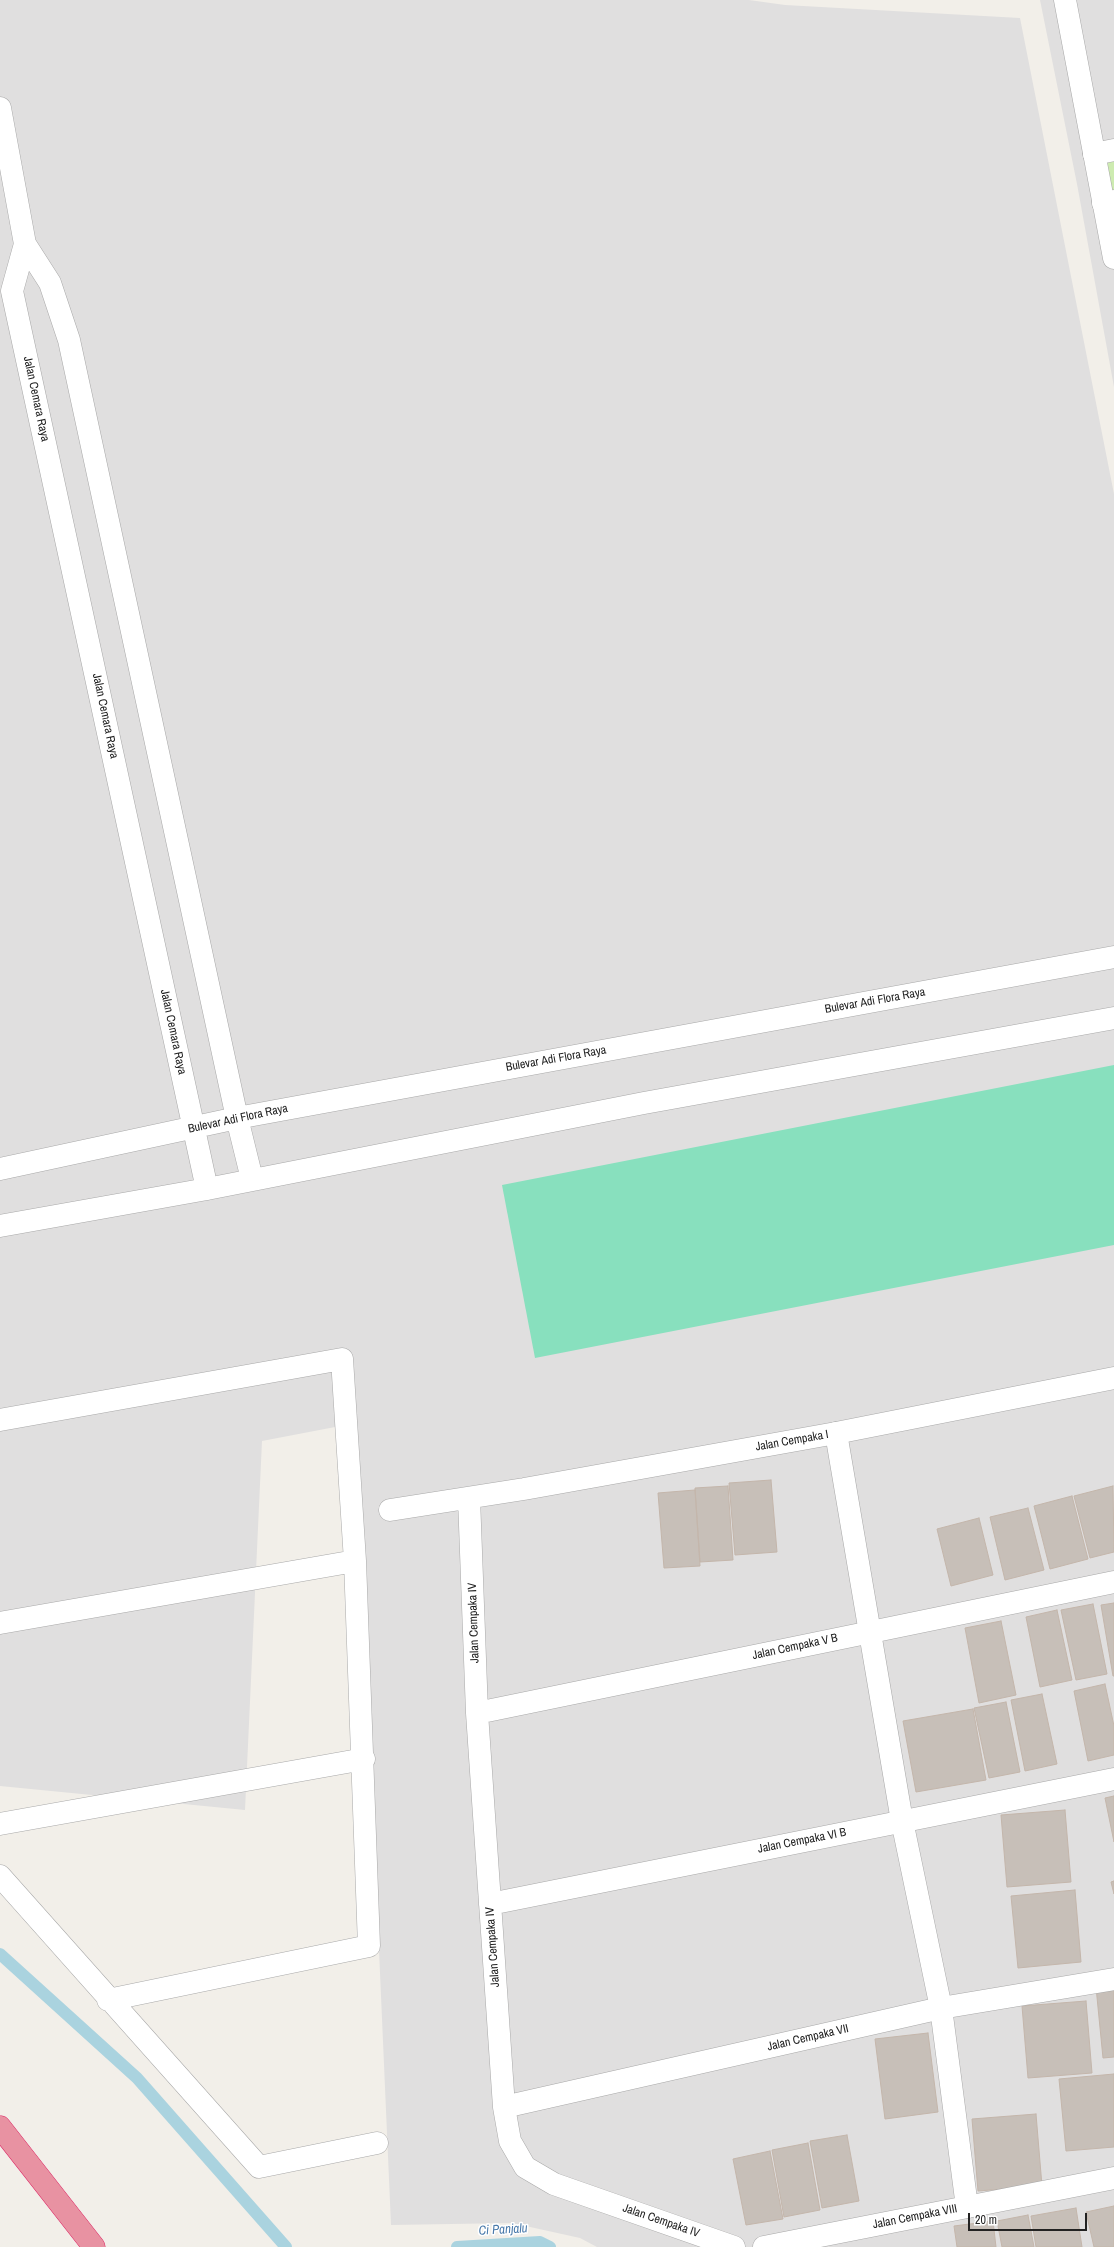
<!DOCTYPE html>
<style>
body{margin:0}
#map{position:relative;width:1114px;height:2247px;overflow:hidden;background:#f2efe9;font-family:"Archivo Narrow",sans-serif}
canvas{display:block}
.scale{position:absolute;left:968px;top:2213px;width:119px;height:18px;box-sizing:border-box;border:2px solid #222;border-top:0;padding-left:5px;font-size:12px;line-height:14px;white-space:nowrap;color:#222;-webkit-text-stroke:3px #fff;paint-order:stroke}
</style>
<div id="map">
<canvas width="1114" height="2247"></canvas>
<div class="scale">20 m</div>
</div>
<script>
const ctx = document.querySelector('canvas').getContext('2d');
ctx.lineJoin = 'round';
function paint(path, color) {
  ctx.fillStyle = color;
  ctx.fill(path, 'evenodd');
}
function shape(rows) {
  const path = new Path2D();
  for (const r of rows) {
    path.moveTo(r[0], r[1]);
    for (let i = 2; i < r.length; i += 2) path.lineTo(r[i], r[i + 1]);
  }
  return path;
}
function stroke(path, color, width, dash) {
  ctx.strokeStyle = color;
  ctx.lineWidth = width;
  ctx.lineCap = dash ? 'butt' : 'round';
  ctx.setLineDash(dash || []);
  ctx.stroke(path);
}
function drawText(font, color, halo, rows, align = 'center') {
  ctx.font = font + ' "Archivo Narrow",sans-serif';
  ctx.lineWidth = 3;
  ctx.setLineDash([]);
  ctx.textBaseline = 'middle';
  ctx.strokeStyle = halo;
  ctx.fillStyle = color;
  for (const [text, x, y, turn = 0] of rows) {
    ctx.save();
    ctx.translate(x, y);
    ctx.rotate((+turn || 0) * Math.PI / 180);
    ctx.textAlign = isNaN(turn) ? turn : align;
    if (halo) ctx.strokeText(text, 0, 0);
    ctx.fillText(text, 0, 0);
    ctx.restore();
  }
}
paint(shape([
 [0,0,749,0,785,5,1020,18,1114,494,1114,2247,597,2247,580,2238,512,2223,391,2225,356,1423,262,1441,245,1810,0,1786],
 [1040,0,1114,0,1114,387,1077,184]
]), '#e0dfdf');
paint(shape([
 [1114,160,1114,196,1103,162]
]), '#cdebb0');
paint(shape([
 [1114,1065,1114,1245,535,1358,502,1185]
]), '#88e0be');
stroke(shape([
 [0,1954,137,2078,286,2247],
 [457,2247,540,2242,550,2247]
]), '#aad3df', 12);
const building = shape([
 [771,1480,777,1552,735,1555,729,1483,771,1480],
 [728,1486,733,1560,700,1562,695,1488,728,1486],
 [1113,1486,1114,1552,1090,1558,1074,1496,1113,1486],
 [695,1490,700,1566,664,1568,658,1493,695,1490],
 [1072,1496,1088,1559,1050,1569,1034,1506,1072,1496],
 [1028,1508,1044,1570,1005,1580,990,1517,1028,1508],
 [979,1518,993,1575,951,1586,937,1529,979,1518],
 [1114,1603,1114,1676,1113,1676,1101,1605,1114,1603],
 [1093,1604,1107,1674,1076,1680,1061,1610,1093,1604],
 [1057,1610,1072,1680,1040,1687,1026,1617,1057,1610],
 [1001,1621,1016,1695,979,1703,965,1628,1001,1621],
 [1105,1684,1114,1726,1114,1755,1088,1761,1074,1691,1105,1684],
 [1042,1694,1057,1764,1025,1771,1011,1700,1042,1694],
 [1006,1702,1020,1772,989,1778,974,1708,1006,1702],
 [973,1709,986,1780,916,1792,903,1721,973,1709],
 [1114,1796,1114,1842,1105,1798,1114,1796],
 [1065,1810,1071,1882,1007,1887,1001,1815,1065,1810],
 [1114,1881,1114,1894,1111,1882,1114,1881],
 [1075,1890,1081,1962,1018,1968,1011,1896,1075,1890],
 [1114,1985,1114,2057,1103,2058,1096,1987,1114,1985],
 [1086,2001,1092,2073,1028,2078,1022,2006,1086,2001],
 [928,2033,938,2112,885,2119,875,2039,928,2033],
 [1114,2074,1114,2147,1066,2151,1059,2079,1114,2074],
 [1036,2114,1042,2186,978,2191,972,2119,1036,2114],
 [847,2135,859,2201,822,2208,810,2141,847,2135],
 [808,2143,820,2210,784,2217,772,2150,808,2143],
 [770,2151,783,2219,746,2225,733,2159,770,2151],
 [1114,2206,1114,2247,1094,2247,1086,2212,1114,2206],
 [1076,2208,1082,2247,1036,2247,1031,2216,1076,2208],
 [1028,2215,1034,2247,1002,2247,997,2221,1028,2215],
 [993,2221,996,2247,957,2247,954,2226,993,2221]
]);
paint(building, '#c7bfb8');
stroke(building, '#c4b6ab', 1);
const lane = shape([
 [1065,0,1114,258],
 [836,1433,902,1821,941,2008,967,2207]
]);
const street = shape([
 [0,108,25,244,50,283,69,340,237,1118,252,1179],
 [1094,154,1114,150],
 [1103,203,1114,201],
 [25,244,12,291,207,1189],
 [0,1169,237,1118,1114,957],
 [0,1226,207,1189,644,1103,1114,1018],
 [0,1420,342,1359,355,1561,369,1946,108,2000],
 [469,1498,477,1713,504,2107,510,2141,525,2167,554,2184,734,2247],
 [390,1510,524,1489,836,1433,1114,1378],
 [0,1623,355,1561],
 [477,1713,1114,1582],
 [0,1824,364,1759],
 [0,1876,259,2167,377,2143],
 [490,1904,1114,1779],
 [504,2107,941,2008,1114,1979],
 [764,2247,1114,2178]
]);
const highway = shape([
 [0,2127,94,2247]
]);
stroke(lane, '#a9a9a9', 23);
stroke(street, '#a9a9a9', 23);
stroke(highway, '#dc2a67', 23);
stroke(lane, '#fff', 22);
stroke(street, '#fff', 22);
stroke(highway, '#e892a2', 22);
drawText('12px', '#222', '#fff', [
 ["Jalan Cemara Raya",36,399,78],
 ["Jalan Cemara Raya",105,716,78],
 ["Bulevar Adi Flora Raya",875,1001,-10],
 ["Jalan Cemara Raya",173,1032,78],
 ["Bulevar Adi Flora Raya",556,1059,-10],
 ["Bulevar Adi Flora Raya",238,1119,-12],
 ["Jalan Cempaka I",792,1441,-10],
 ["Jalan Cempaka IV",474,1623,-92],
 ["Jalan Cempaka V B",795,1647,-12],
 ["Jalan Cempaka VI B",802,1841,-11],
 ["Jalan Cempaka IV",493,1947,-94],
 ["Jalan Cempaka VII",808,2038,-13],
 ["Jalan Cempaka VIII",915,2217,-11],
 ["Jalan Cempaka IV",661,2221,19]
]);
drawText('italic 13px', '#4a7aab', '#fff', [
 ["Ci Panjalu",503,2230,-3]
]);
</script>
